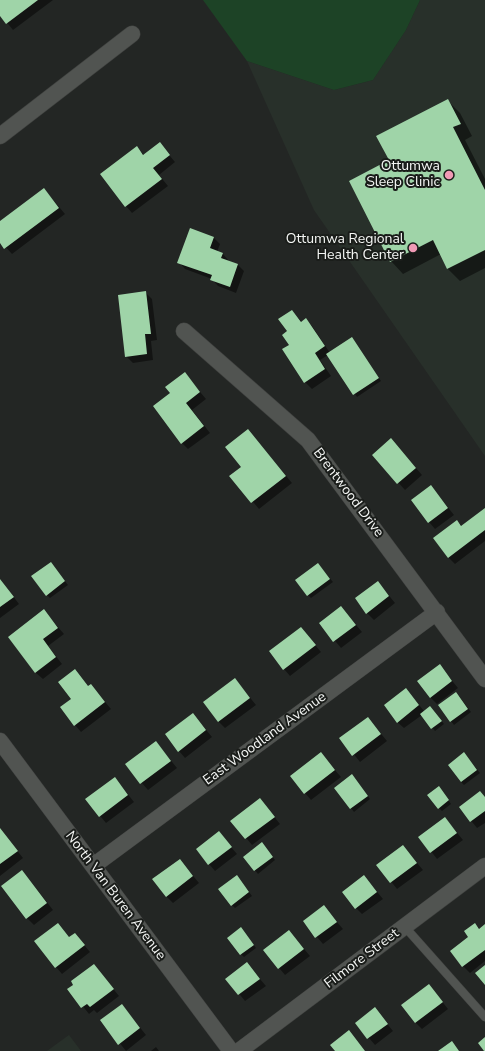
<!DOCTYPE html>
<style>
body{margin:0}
canvas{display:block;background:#232624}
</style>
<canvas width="485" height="1051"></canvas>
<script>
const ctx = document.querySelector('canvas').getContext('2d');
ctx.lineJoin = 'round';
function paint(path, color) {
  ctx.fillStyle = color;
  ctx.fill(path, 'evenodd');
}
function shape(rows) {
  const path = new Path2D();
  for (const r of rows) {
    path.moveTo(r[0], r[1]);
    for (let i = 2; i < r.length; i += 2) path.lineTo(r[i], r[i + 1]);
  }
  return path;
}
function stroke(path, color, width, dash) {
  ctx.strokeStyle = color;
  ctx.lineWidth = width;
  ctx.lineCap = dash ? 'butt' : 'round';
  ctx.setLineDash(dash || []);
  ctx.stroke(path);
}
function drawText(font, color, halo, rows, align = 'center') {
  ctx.font = font + ' "Nunito Sans",sans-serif';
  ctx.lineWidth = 4;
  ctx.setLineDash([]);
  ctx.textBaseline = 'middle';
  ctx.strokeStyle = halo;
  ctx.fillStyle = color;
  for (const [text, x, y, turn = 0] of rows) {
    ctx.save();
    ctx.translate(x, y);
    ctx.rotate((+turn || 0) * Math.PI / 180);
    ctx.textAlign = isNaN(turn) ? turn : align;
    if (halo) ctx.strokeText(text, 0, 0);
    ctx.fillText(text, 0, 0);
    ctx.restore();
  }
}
paint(shape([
 [420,0,485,0,485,456,314,210,247,61,334,90,373,80,406,30],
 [69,1035,81,1051,47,1051]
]), '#28302a');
paint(shape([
 [203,0,420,0,406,30,373,80,334,90,247,61]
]), '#1d4326');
paint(shape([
 [0,0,53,0,13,30,0,14],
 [448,101,460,113,472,136,465,140,485,179,485,268,460,281,448,269,441,254,403,274,391,261,351,181,390,161],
 [160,144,175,162,159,175,168,186,132,213,126,206,137,147,144,155],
 [44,189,65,214,12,254,0,241,0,222],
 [190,229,214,238,220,244,217,252,223,254,229,261,238,265,244,271,236,293,218,286,212,279,185,269,179,262],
 [146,293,152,299,157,340,151,341,153,360,133,363,126,356],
 [292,311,302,322,306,320,312,326,330,353,354,341,381,381,357,397,328,355,320,360,331,376,312,389,305,382,283,350,290,345,288,332],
 [185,374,206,399,192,410,210,433,188,449,182,443,171,393],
 [248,430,292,483,259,509,231,476,242,467],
 [397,446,422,475,405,490,373,455],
 [431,486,454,515,435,529,429,522],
 [485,509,485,541,455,564,448,557,457,521,462,526],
 [318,564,333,582,311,598,308,595],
 [53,566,68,585,50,598,47,595],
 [0,579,19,604,0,618],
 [378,582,395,603,374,620,367,613],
 [341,607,362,632,341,648,320,623],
 [44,611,64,634,48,646,62,664,43,679,36,673,9,637],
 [301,628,321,652,290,676,284,669],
 [440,666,458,688,437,704,430,697],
 [235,679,256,705,225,728,218,721],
 [91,685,111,709,81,732,75,725,72,699],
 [406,689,424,711,430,707,444,724,435,731,422,715,404,728,397,722],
 [459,696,471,712,454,725,439,706],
 [193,714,212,737,185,758,179,751],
 [368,718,387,741,360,762,341,738],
 [156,742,177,768,148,790,126,765],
 [321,754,341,777,311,800,305,793],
 [467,757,480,773,464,785,461,782],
 [115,778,134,802,106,823,86,799],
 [355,778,370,799,354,812,335,788],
 [442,791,451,804,442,811,439,808],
 [480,792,485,797,485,823,477,828,460,807],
 [260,799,280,824,252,845,232,821],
 [445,818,463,840,437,859,420,837],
 [0,829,23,858,0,876],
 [219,833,237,854,215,871,197,850],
 [403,846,423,870,397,889,378,865],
 [265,847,275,860,258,874,244,857],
 [180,860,199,883,173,903,166,896],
 [22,871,28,878,53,910,34,925,27,918,3,886],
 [364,876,383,899,362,914,356,908],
 [240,880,252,896,235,908,232,905],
 [324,907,343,929,323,944,304,922],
 [58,924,70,938,75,934,90,952,62,974,56,967],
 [475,924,480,929,485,926,485,961,470,973,463,966,470,937],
 [289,931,310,956,285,975,264,950],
 [244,932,256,948,244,957,241,954],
 [247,964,266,986,245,1001,227,979],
 [94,965,119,996,97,1013,94,1010,89,1014,69,989],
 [429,985,448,1009,422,1029,415,1022],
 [122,1005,146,1035,126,1051,102,1021],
 [375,1009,393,1031,375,1045,356,1023],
 [156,1047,159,1051,151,1051]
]), '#0007');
paint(shape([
 [0,0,38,0,6,24,0,16],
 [448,99,461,124,453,127,485,190,485,250,447,269,433,240,390,262,349,181,389,160,376,136],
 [160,142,170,155,153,168,162,179,125,207,100,174,137,146,143,155],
 [44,188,59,208,4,249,0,243,0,221],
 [190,228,214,237,210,248,223,253,221,258,238,264,230,287,210,280,212,275,177,263],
 [146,291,151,334,145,334,147,354,125,357,118,295],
 [292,310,301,322,306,318,325,346,315,353,325,369,304,383,282,349,289,345,282,335,287,331,278,319],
 [352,337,379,378,353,395,326,354],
 [185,372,200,392,186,403,204,426,181,444,153,406,170,393,165,387],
 [248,429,286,476,251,503,229,476,241,467,225,447],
 [391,438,416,468,397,484,372,455],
 [431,485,448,508,428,523,411,500],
 [485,508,485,530,448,558,433,538,457,520,461,526],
 [51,562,65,581,46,596,31,576],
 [318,563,330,579,307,596,295,580],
 [0,579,14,597,0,607],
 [378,581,389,596,366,614,355,598],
 [341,606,356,625,333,642,319,623],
 [44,609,58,628,43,639,56,657,35,673,8,637],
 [301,627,316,645,283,670,269,651],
 [440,664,452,681,430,698,417,681],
 [75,669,88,686,91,684,105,702,74,726,60,707,71,699,58,682],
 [235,678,250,698,218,722,203,702],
 [406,688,419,705,397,723,384,705],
 [456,692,468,709,450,722,438,705],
 [430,706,442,721,431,729,420,714],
 [193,713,206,730,178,752,165,734],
 [368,717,381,734,352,756,339,738],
 [156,741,171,761,140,784,125,764],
 [321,752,335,770,304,794,290,776],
 [464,752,477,770,461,782,448,765],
 [352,774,368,796,350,809,334,788],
 [115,777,128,795,99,817,85,799],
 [439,786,449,800,438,809,427,795],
 [480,791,485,797,485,811,470,822,459,807],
 [260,798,275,817,245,839,230,821],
 [445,817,457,833,430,853,418,837],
 [0,828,18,851,0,864],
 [219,831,232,847,208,865,196,849],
 [262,842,273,857,254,871,243,857],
 [403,845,417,863,390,883,376,865],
 [180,859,193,876,166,897,152,879],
 [22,870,47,903,26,919,1,886],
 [237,875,249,892,231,906,218,889],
 [364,875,377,892,355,909,342,892],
 [324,905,337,922,315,938,303,921],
 [58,923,69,937,75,933,85,945,55,968,34,941],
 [475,923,479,929,485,924,485,950,462,967,450,951,468,937,464,931],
 [241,927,254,945,240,955,227,938],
 [289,930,304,949,278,969,263,950],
 [247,962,260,979,238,995,225,979],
 [94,964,114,989,90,1007,87,1004,81,1008,67,989,73,985,71,981],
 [485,965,485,985,475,973],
 [429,984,443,1002,415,1023,401,1005],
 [122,1004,140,1028,118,1045,100,1020],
 [375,1007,388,1024,367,1039,355,1023],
 [349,1030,365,1051,335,1051,330,1045],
 [485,1037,485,1051,484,1051,478,1043],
 [452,1041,459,1051,438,1051]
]), '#9fd4a8');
const service = shape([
 [405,927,485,1017]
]);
const minor = shape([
 [0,136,132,34],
 [184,331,308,440,485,679],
 [0,741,231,1051],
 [93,866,437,612],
 [239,1051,485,866]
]);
stroke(service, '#404240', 9);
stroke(minor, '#404240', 17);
stroke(service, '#515451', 8);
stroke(minor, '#515451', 16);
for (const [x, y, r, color] of [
 [449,175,5,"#f09ab5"],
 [413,248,5,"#f09ab5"]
]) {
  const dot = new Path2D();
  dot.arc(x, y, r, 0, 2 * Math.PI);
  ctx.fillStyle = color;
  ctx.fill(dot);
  stroke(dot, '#1a1d1a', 1.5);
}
drawText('14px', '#f4f6f4', '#1a1d1a', [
 ["Ottumwa",440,167],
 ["Sleep Clinic",440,183],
 ["Ottumwa Regional",404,240],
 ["Health Center",404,256]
], 'right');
drawText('14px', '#f4f6f4', '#1a1d1a', [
 ["Brentwood Drive",348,493,53],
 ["East Woodland Avenue",265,739,-36],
 ["North Van Buren Avenue",115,896,53],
 ["Filmore Street",362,959,-37]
]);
</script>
